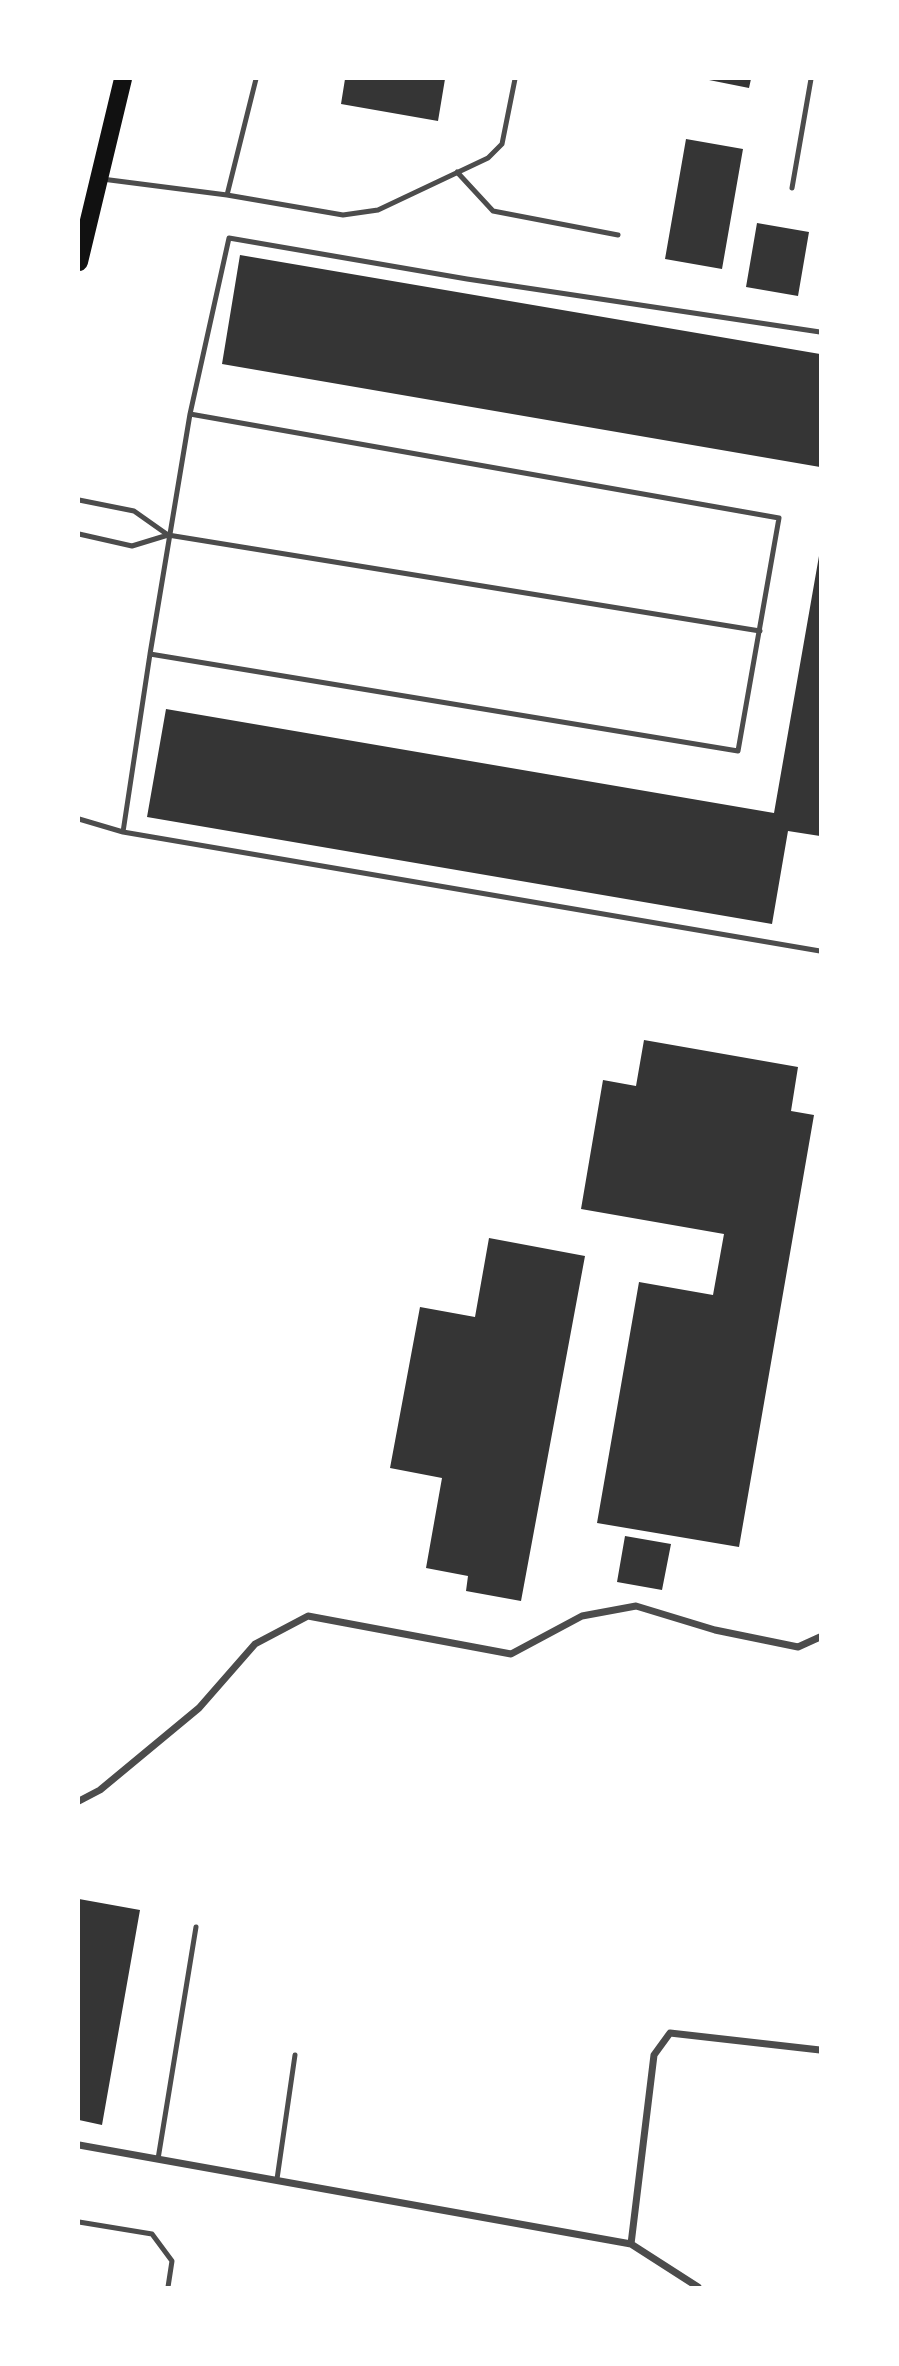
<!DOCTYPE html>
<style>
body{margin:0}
#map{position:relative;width:899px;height:2366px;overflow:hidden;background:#fff;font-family:"Alegreya Sans",sans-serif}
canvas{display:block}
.frame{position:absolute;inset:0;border:80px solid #fff;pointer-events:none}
</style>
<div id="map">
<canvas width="899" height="2366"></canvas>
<div class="frame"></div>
</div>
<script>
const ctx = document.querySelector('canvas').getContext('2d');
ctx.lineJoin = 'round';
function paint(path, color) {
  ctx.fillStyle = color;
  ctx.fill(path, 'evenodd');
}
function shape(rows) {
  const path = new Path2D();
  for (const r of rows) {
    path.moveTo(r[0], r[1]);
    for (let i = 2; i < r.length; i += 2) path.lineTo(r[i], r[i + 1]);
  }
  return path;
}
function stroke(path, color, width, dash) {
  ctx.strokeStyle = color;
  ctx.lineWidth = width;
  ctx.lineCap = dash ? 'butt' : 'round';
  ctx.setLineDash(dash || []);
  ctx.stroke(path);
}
paint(shape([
 [345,79,445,79,438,121,341,104],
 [704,79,751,79,749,88],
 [686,139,743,149,722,269,665,259],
 [757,223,809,232,798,296,746,287],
 [240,255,820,354,820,467,222,364],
 [819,556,820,836,788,831,772,924,147,817,166,709,774,813],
 [644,1040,798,1067,791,1111,814,1115,739,1547,597,1523,639,1282,713,1295,724,1234,581,1209,603,1080,636,1086],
 [489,1238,585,1256,521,1601,466,1591,468,1576,426,1568,442,1478,390,1468,420,1307,475,1317],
 [625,1536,671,1544,662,1590,617,1582],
 [79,1899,140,1910,102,2125,79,2120]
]), '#353535');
stroke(shape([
 [457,172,493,211,618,235],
 [102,179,227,195,343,215,378,210,488,158,502,144,515,79],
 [792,188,811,79],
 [227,195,256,79],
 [190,414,779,518,738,751,150,654,190,414],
 [190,414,229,238,467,279,820,332],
 [79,500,134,511,168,535],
 [79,534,132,546,168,535,760,631],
 [150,654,123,832,820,951],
 [79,819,123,832],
 [158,2159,196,1927],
 [277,2179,295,2055],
 [79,2222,152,2234,172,2261,168,2287]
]), '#4c4c4c', 5);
stroke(shape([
 [79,1801,100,1790,199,1708,255,1644,308,1616,511,1654,582,1616,636,1606,715,1630,798,1647,820,1637],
 [79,2145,631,2244,698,2287],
 [631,2244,654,2055,670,2033,820,2050]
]), '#4c4c4c', 7);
stroke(shape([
 [79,262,123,79]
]), '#111', 18);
</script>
